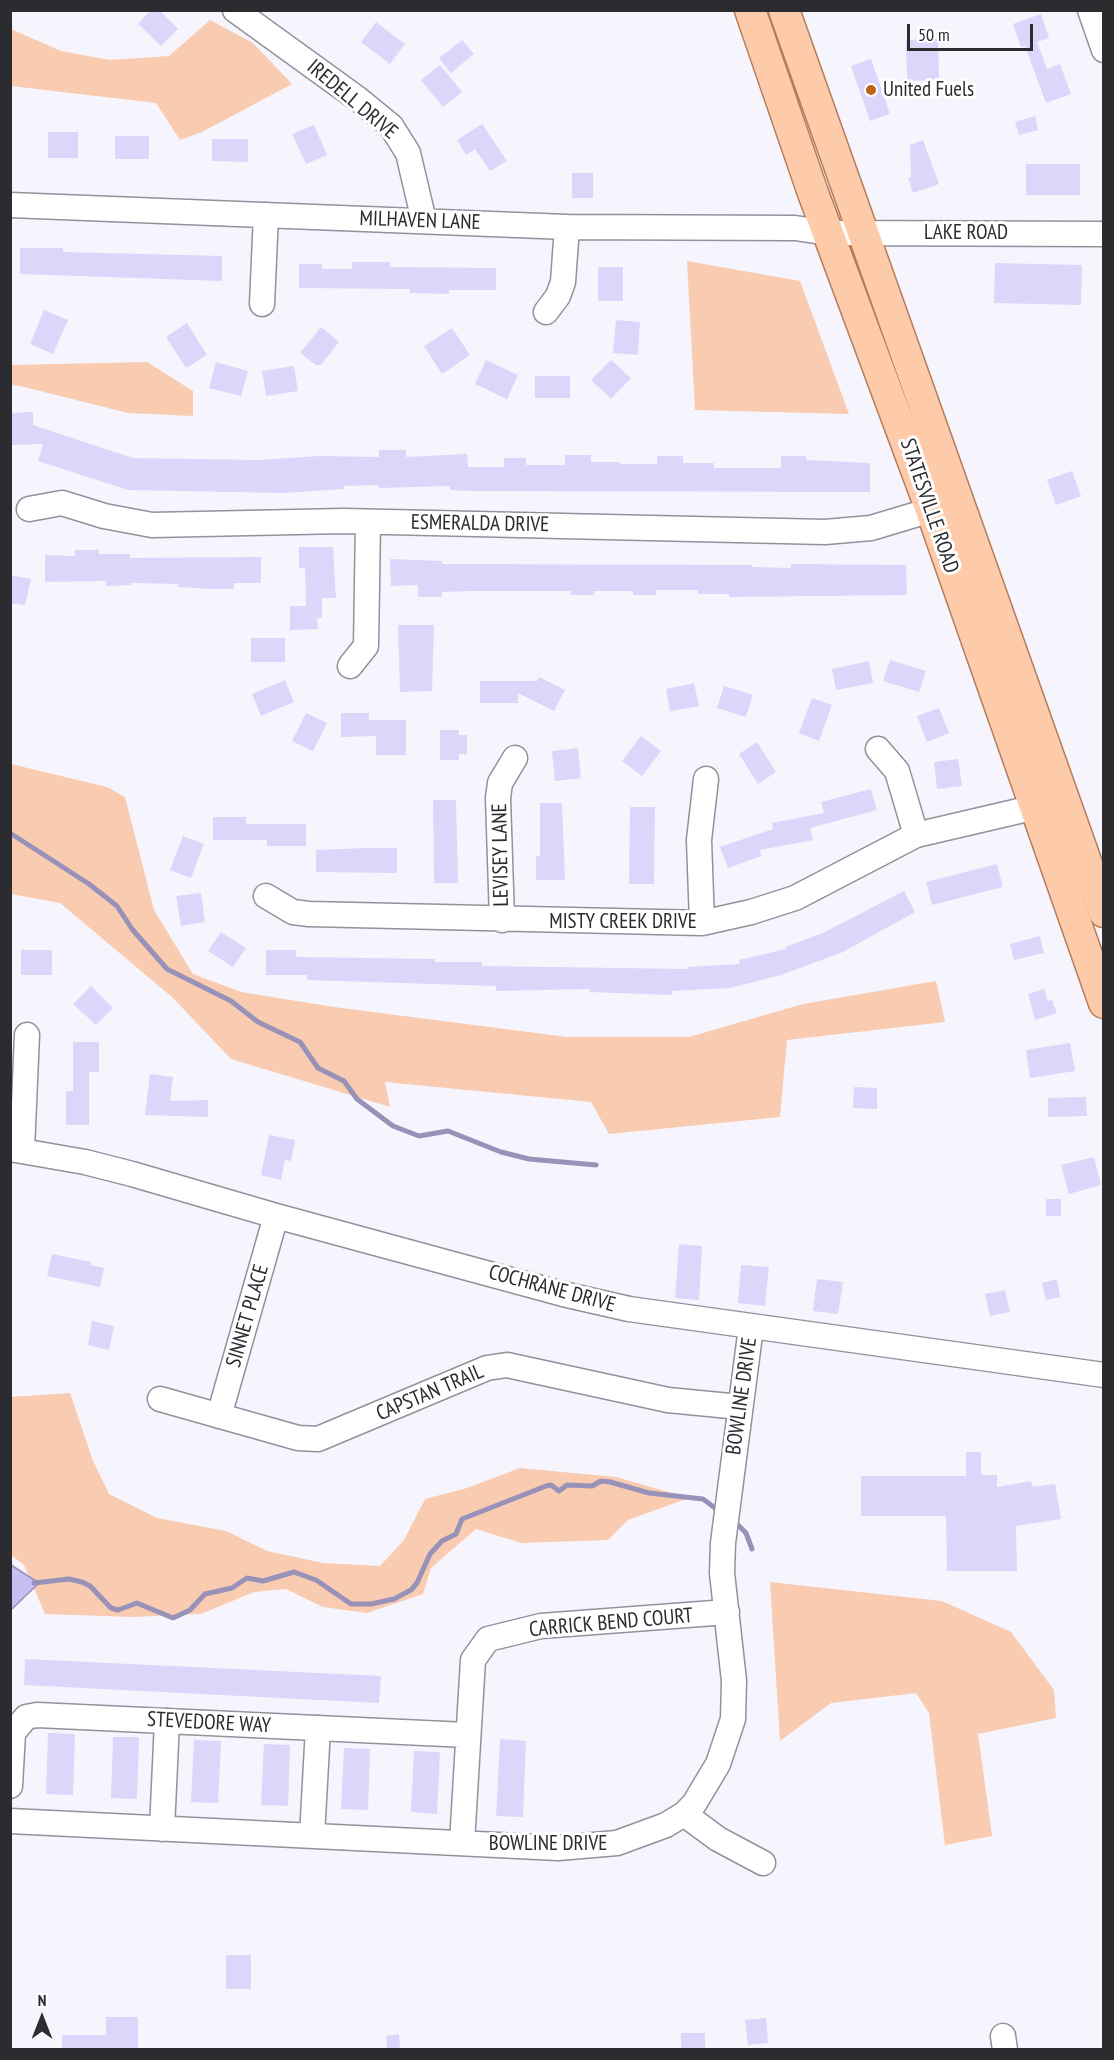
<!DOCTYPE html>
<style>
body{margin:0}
#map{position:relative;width:1114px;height:2060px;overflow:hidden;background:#f6f5fd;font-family:"PT Sans Narrow",sans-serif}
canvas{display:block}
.frame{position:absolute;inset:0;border:12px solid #2c2b30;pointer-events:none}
.north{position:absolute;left:12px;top:1988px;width:60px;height:60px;-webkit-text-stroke:4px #fff;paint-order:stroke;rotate:0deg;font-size:16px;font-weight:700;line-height:24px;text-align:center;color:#2c2b30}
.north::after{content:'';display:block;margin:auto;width:21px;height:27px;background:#2c2b30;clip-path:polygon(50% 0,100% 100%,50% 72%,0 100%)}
.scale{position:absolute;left:907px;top:24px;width:126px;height:27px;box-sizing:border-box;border:3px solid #2c2b30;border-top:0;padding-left:8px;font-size:18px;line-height:21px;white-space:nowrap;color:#2c2b30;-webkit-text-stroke:4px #fff;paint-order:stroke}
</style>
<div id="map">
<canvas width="1114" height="2060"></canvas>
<div class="frame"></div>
<div class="north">N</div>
<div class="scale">50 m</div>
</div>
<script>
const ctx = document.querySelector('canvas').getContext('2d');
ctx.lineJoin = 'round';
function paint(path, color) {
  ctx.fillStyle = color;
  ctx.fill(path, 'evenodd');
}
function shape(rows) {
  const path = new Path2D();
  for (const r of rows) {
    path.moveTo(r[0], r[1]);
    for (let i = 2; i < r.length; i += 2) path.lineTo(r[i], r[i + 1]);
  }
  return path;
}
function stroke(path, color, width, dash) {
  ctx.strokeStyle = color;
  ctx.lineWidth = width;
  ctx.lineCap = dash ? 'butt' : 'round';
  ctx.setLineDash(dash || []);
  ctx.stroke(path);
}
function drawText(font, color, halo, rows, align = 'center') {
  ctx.font = font + ' "PT Sans Narrow",sans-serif';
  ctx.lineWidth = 6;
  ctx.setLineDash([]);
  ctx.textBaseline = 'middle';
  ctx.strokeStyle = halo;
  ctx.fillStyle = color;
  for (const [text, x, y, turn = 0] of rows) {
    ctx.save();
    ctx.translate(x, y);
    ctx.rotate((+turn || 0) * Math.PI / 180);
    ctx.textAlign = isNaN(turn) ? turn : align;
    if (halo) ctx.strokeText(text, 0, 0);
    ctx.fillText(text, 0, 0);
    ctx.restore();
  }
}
paint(shape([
 [210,20,253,43,292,84,202,132,180,140,156,103,11,86,11,29,61,51,110,60,169,56],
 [687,261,800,281,849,414,695,410],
 [147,362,193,391,193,416,128,413,20,386,11,385,11,365],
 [11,764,107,787,125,797,154,910,193,974,241,992,334,1007,567,1037,689,1037,803,1004,936,981,945,1022,787,1040,780,1117,609,1134,591,1102,385,1082,390,1107,231,1059,172,997,60,903,11,894],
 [70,1393,93,1461,109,1494,157,1518,226,1531,267,1551,323,1563,380,1566,404,1540,425,1499,467,1488,520,1468,616,1477,689,1498,628,1520,608,1540,521,1543,476,1529,431,1568,423,1594,367,1613,323,1607,286,1589,254,1592,201,1614,133,1617,45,1614,24,1565,11,1555,10,1397],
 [770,1582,942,1601,1011,1632,1054,1690,1056,1718,978,1734,992,1836,945,1845,929,1713,916,1693,831,1703,780,1741]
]), '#f9cbb0');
const water = shape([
 [11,1565,39,1583,11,1610,10,1610,11,1565]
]);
paint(water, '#c7bef4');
stroke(water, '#9892b9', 1.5);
stroke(shape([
 [10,833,89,884,117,906,132,929,167,969,231,1001,258,1022,300,1042,318,1068,344,1081,357,1099,393,1126,419,1136,448,1131,501,1152,529,1159,596,1165],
 [734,1521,746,1533,752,1549],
 [34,1583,69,1579,82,1582,90,1586,111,1608,118,1610,137,1603,173,1618,190,1610,205,1594,232,1588,247,1578,263,1581,294,1572,316,1580,351,1604,371,1604,394,1599,411,1590,417,1583,430,1554,442,1541,456,1534,462,1519,546,1486,551,1485,559,1491,567,1485,592,1486,601,1481,610,1482,649,1493,703,1499,719,1511]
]), '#9892b9', 5);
paint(shape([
 [151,10,159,10,178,29,161,46,138,24],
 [1041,14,1049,38,1037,42,1047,69,1060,64,1071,94,1046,103,1025,46,1021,47,1013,24],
 [376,22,405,44,390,64,361,42],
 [938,39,939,80,907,81,906,40],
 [462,40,474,54,451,73,439,58],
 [871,59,890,114,870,121,851,66],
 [440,65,462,92,443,107,421,80],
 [1035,116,1038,130,1019,135,1015,122],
 [482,124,507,161,490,171,475,149,466,155,457,140],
 [314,125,327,155,306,164,292,134],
 [48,132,78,132,78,158,48,158],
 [115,136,149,136,149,159,115,159],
 [212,139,248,139,248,162,212,161],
 [923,140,939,184,913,193,908,178,911,177,910,145],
 [1026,164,1080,164,1080,195,1026,195],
 [572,173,593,173,593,198,572,198],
 [20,248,63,248,63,252,222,256,222,281,20,274],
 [352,262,390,262,390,267,496,268,496,290,449,290,449,294,410,293,410,289,299,288,299,264,322,264,322,269,352,269],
 [995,263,1082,265,1081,305,994,303],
 [598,267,623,267,623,301,598,301],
 [44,310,68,320,53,354,30,344],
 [616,320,640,322,638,355,613,353],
 [187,323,207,355,186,368,166,337],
 [321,327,339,342,321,365,316,365,300,353],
 [452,328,470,355,442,374,424,346],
 [486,360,518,375,507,399,475,384],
 [611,360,631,378,611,399,591,380],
 [216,362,248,371,241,396,209,388],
 [294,366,298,391,266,396,262,371],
 [535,376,570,376,570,398,535,398],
 [33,412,33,425,133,458,259,460,320,456,379,457,379,450,406,450,406,457,467,454,468,467,504,467,504,458,526,458,526,465,565,465,565,455,591,455,591,462,620,462,620,464,657,464,657,456,683,456,683,463,714,463,714,468,781,468,781,456,806,456,806,460,870,463,870,492,472,491,450,490,450,486,379,488,379,485,344,486,344,489,283,493,128,490,38,461,43,444,10,445,10,413],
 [1072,471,1081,496,1056,505,1047,480],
 [299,547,333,547,336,598,322,598,322,618,317,618,318,629,290,630,290,606,306,606,305,568,299,568],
 [75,550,99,550,99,554,130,554,130,558,261,557,261,583,234,583,234,589,210,589,178,587,178,584,130,583,131,585,106,586,106,581,45,582,45,555,75,556],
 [390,559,442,561,442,564,752,565,752,567,791,568,791,564,906,565,907,595,729,597,729,594,698,594,698,590,656,590,656,595,633,595,633,591,594,591,594,595,571,595,571,591,472,591,442,592,442,597,418,597,418,585,391,586],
 [10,575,31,579,25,605,10,603],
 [398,625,434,625,432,691,400,692],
 [251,638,285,638,285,662,251,662],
 [890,660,926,671,919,692,883,681],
 [869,661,873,683,836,690,832,669],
 [539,677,565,690,554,711,518,693,518,703,480,703,480,681,537,681],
 [285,680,294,702,261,716,252,694],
 [694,683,699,706,670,711,666,689],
 [724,686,753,695,746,717,717,708],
 [812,698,832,705,819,741,799,733],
 [939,708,949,733,927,742,917,716],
 [306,713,327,723,313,751,292,741],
 [341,713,369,713,369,720,406,720,406,755,376,755,376,736,341,737],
 [440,730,459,730,459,735,467,735,467,754,459,754,459,760,440,760],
 [641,736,661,751,642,776,622,761],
 [757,742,776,772,758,784,739,754],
 [578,748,581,778,555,781,552,751],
 [958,759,962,786,937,789,934,762],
 [871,789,877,810,810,828,813,840,760,850,761,856,728,868,720,847,773,829,772,823,824,813,821,802],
 [433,800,456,800,458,883,434,883],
 [540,803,562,803,565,880,536,880,536,856,540,856],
 [630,807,655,807,654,884,629,884],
 [213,817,246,817,246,824,306,824,306,846,267,846,267,840,213,840],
 [183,836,204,844,191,878,170,870],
 [367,848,397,848,397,873,316,872,316,850],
 [997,864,1003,887,932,905,926,882],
 [904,891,915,912,843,952,781,975,730,988,672,991,672,995,590,992,590,989,496,991,496,986,307,980,307,975,266,975,266,950,296,950,296,957,435,959,435,962,482,962,482,966,687,969,687,967,740,964,739,960,786,949,785,947,823,933],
 [201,893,205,922,181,926,176,896],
 [221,932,246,948,233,967,208,951],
 [1040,936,1044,953,1014,960,1010,944],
 [21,950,52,950,52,975,21,975],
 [91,986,113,1008,96,1025,73,1004],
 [1044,989,1048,1001,1052,1000,1057,1013,1035,1020,1028,994],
 [73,1042,99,1042,99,1072,89,1072,89,1125,66,1125,66,1091,73,1091],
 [1070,1043,1075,1071,1030,1078,1026,1050],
 [150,1074,173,1077,170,1101,208,1100,208,1117,145,1115],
 [854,1087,877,1088,877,1109,853,1108],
 [1086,1097,1087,1116,1048,1117,1048,1098],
 [269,1135,295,1140,291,1161,285,1160,281,1180,261,1175],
 [1094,1157,1101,1185,1069,1194,1061,1165],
 [1046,1199,1061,1199,1061,1216,1046,1216],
 [679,1244,702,1246,699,1300,675,1298],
 [52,1254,91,1262,90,1265,104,1268,100,1287,47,1276],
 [741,1265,769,1267,765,1306,738,1303],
 [817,1279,843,1282,838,1314,813,1311],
 [1057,1279,1060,1297,1046,1300,1042,1283],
 [1005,1290,1010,1312,990,1316,985,1294],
 [92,1321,114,1326,109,1350,88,1345],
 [966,1452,981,1452,981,1475,997,1475,997,1487,1031,1481,1033,1487,1055,1484,1061,1519,1016,1526,1017,1571,947,1571,946,1516,861,1516,861,1476,966,1476],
 [25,1659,381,1676,379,1703,24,1685],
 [48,1733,75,1734,73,1795,46,1794],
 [113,1737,139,1737,137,1799,111,1798],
 [500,1739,526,1741,523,1817,496,1816],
 [194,1740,221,1741,218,1803,191,1802],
 [264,1744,290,1745,288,1806,261,1805],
 [344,1748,370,1749,368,1810,341,1809],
 [414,1751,440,1752,437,1814,411,1812],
 [226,1955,251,1955,251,1989,226,1989],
 [106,2017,138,2017,138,2049,62,2049,62,2035,106,2035],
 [766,2018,768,2043,748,2045,745,2020],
 [681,2033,705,2033,705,2049,681,2049],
 [399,2034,400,2048,387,2049,386,2036]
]), '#dcd6fb');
const minor = shape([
 [235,10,358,99,391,126,408,153,424,221],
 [1090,10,1104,50],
 [10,205,567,227,795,228,829,233,1104,234],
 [262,304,266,215],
 [546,312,558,296,563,282,567,227],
 [29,509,62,503,104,516,152,525,344,521,825,532,871,528,931,510],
 [350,666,366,646,368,522],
 [878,749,897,771,916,835],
 [266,896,293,912,309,914,702,923,751,912,795,898,916,835,1036,807],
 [502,920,498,798,500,783,515,758],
 [702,923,699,840,706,779],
 [10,1149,85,1162,132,1174,276,1216,563,1294,629,1309,1104,1375],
 [22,1150,27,1035],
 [160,1399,298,1438,318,1439,487,1368,507,1365,668,1400,740,1407],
 [219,1416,276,1216],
 [10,1786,13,1733,26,1717,37,1715,467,1735],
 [684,1814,718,1839,763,1863],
 [10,1821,558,1848,617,1843,666,1825,684,1814,694,1804,718,1764,733,1719,734,1681,722,1573,723,1543,751,1327],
 [162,1829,167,1721],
 [312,1836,318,1728],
 [462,1843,473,1660,488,1639,541,1626,727,1612],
 [1003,2036,1005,2050]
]);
const major = shape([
 [750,10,813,193,931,510,1104,1003],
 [784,10,1104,912]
]);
stroke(minor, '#92919c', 27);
stroke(major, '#b47c5b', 33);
stroke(minor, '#fff', 24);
stroke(major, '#fecbaa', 30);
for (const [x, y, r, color] of [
 [871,90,6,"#bf6117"]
]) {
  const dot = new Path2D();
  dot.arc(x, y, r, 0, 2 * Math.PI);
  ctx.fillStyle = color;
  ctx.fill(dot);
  stroke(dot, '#fff', 2);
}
drawText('21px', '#2c2b30', '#fff', [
 ["United Fuels",883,90]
], 'left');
drawText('21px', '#2c2b30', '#fff', [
 ["IREDELL DRIVE",352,100,40],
 ["MILHAVEN LANE",420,221,2],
 ["LAKE ROAD",966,233],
 ["STATESVILLE ROAD",929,506,71],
 ["ESMERALDA DRIVE",480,524,1],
 ["LEVISEY LANE",501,855,-91],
 ["MISTY CREEK DRIVE",623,922],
 ["COCHRANE DRIVE",552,1289,15],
 ["SINNET PLACE",248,1316,-74],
 ["CAPSTAN TRAIL",430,1393,-23],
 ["BOWLINE DRIVE",742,1396,-82],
 ["CARRICK BEND COURT",611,1623,-5],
 ["STEVEDORE WAY",209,1723,3],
 ["BOWLINE DRIVE",548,1844]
]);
</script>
